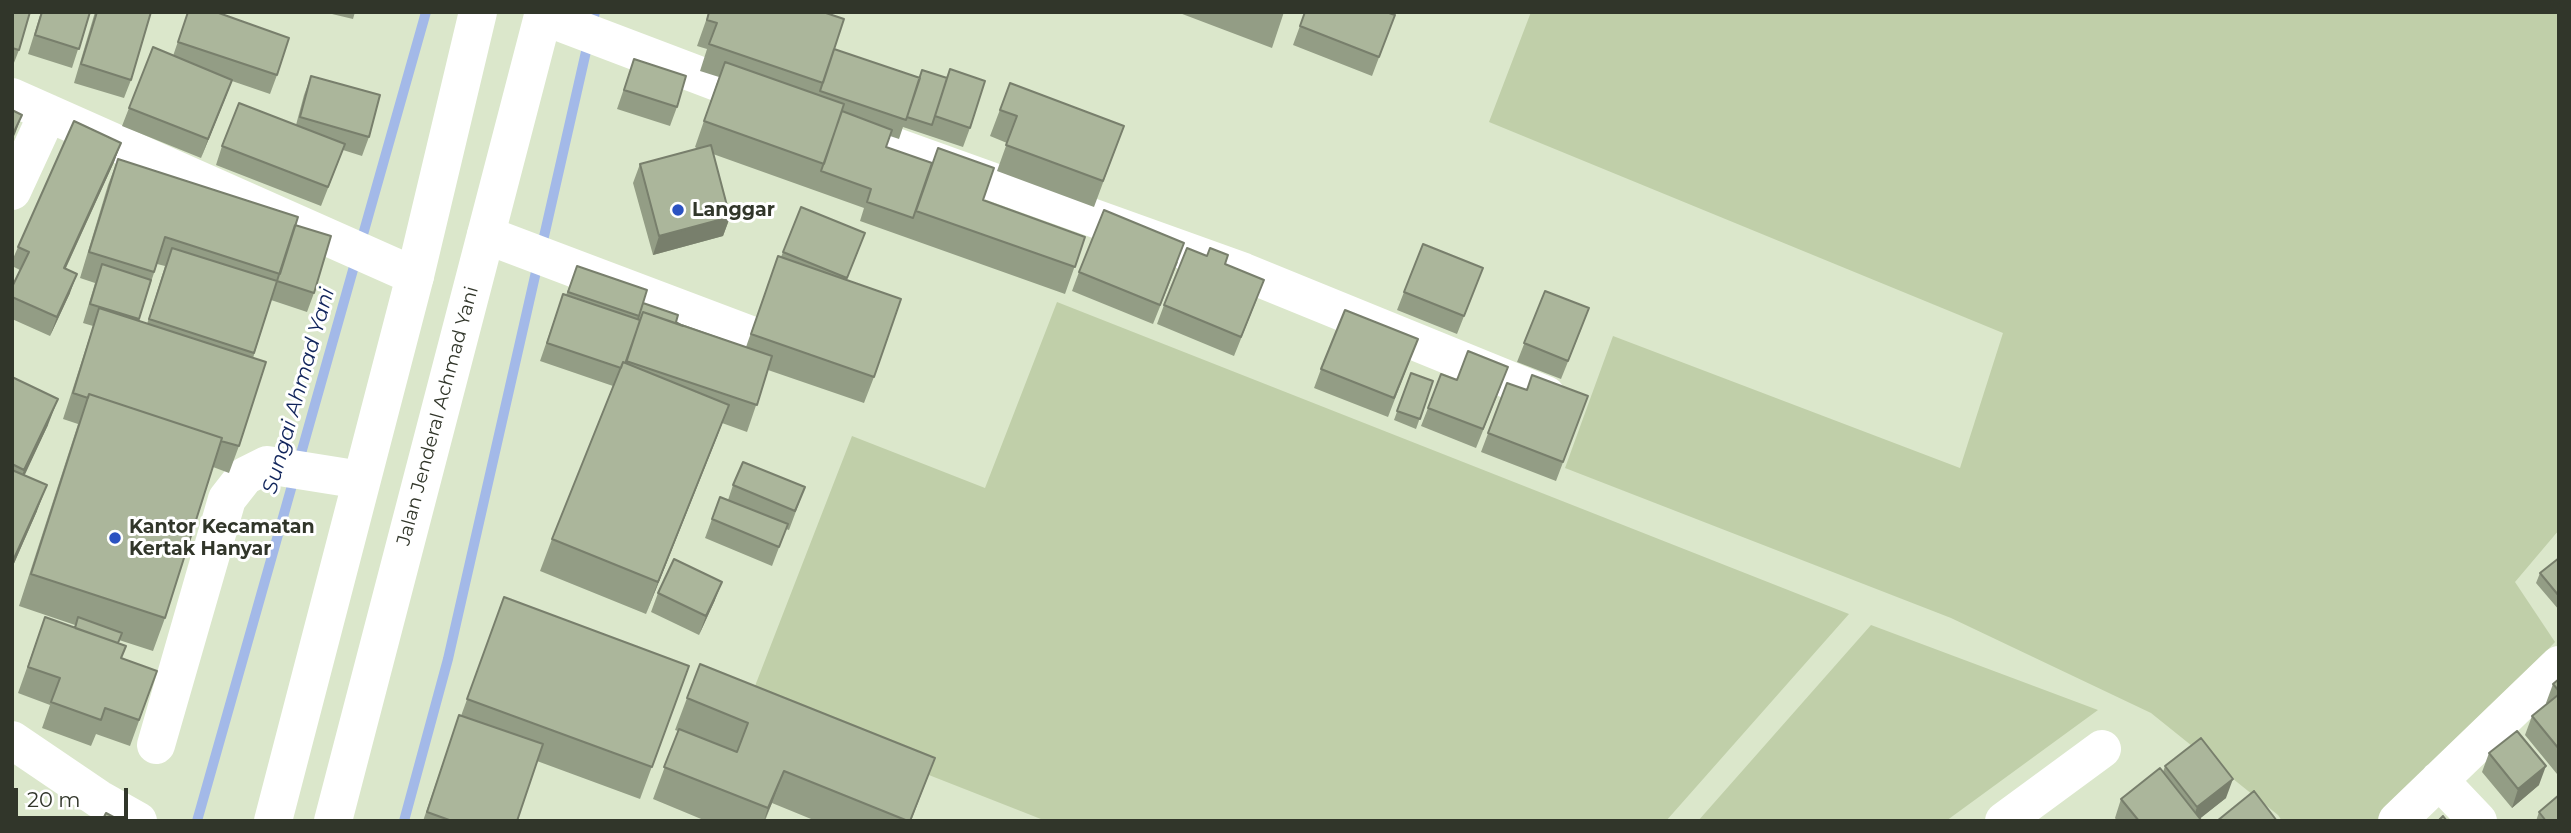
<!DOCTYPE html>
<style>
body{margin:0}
#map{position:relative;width:2571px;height:833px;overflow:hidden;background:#dbe7cb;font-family:Montserrat,sans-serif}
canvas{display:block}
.frame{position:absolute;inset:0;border:14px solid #31362a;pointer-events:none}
.scale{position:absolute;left:14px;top:788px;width:114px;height:32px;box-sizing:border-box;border:4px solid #31362a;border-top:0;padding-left:9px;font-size:21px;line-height:24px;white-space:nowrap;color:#31362a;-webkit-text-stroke:5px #fff;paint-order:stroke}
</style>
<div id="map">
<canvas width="2571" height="833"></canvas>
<div class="frame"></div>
<div class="scale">20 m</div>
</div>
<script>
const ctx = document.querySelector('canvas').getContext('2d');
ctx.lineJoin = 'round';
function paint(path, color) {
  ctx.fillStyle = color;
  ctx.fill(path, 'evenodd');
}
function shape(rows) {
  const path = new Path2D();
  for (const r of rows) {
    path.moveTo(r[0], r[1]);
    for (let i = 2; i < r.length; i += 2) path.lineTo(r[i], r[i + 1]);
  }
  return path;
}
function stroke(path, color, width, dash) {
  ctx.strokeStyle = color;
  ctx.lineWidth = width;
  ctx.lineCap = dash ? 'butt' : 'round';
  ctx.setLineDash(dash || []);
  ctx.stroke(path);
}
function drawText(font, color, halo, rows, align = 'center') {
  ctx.font = font + ' Montserrat,sans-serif';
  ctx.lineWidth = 6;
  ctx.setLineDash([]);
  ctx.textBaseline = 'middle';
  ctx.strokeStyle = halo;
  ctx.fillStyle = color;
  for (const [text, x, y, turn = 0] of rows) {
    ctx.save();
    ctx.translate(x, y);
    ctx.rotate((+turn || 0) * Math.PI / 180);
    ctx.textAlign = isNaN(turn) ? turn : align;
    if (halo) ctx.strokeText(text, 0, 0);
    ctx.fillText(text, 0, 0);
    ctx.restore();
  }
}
paint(shape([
 [1531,12,2559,12,2559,530,2515,582,2555,642,2385,821,2282,821,2278,815,2151,713,1951,618,1565,468,1613,336,1960,468,2003,333,1489,122],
 [1057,302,1849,614,1666,821,1046,821,748,704,852,436,985,488],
 [1871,625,2098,710,1946,821,1698,821]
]), '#c0cfa9');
stroke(shape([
 [197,821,426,12],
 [404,821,448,659,595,12]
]), '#a3b9e8', 10);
stroke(shape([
 [543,16,767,101],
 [12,97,415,276],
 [837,126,1244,272,1546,395],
 [12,191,48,113],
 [486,235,748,334],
 [12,740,99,799,138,821],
 [156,745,227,499,245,476,267,465,361,480],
 [2439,780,2478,821],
 [2004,821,2102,749],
 [2397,821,2559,665]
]), '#fff', 38);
stroke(shape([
 [273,821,415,276,478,12],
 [333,821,544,12]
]), '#fff', 38);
paint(shape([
 [12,12,19,50,12,68],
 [41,12,90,12,72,68,28,54],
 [95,12,151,12,131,80,124,98,74,83],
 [188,12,277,75,270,94,232,81,201,158,122,126,129,108,173,56],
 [332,12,355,12,353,19,332,14],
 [709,12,823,12,834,49,970,128,963,147,903,127,899,139,890,136,886,147,983,200,1085,237,1065,294,860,221,864,208,713,154,730,217,723,236,653,255,633,183,640,164,698,149,695,147,719,77,700,71,707,49,697,46],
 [1177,12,1284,12,1272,48],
 [1305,12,1395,15,1372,76,1293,45],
 [634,59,677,107,670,126,617,109],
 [311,76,369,137,362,156,343,150,321,206,216,165,222,146,296,125,304,95],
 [1010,83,1124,126,1094,207,997,171,1007,143,990,136],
 [121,143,114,162,66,268,70,293,50,336,12,319,12,287,20,270,12,266,12,261,18,247],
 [118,159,295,225,314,293,307,312,271,300,253,358,239,446,229,473,213,467,165,618,153,651,119,640,118,643,121,658,157,671,130,746,96,734,91,746,42,728,50,705,18,693,45,617,74,628,75,625,19,606,78,424,63,419,93,326,83,323,95,283,80,278,108,185],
 [157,264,165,266,147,324,138,321],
 [801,207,858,252,846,280,874,377,864,403,768,370,747,432,722,423,646,614,540,571,552,539,613,386,540,361,563,294,566,295,577,266,676,322,746,347,778,256,781,257],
 [1178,262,1153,324,1072,291,1079,272],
 [1483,268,1457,334,1397,310,1404,292],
 [1545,291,1582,327,1561,379,1517,362],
 [1257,299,1234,356,1157,324,1164,305],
 [1418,339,1388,417,1314,388,1321,369],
 [1411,373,1433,381,1416,429,1394,420],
 [12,377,48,425,24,475,37,511,12,568],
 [1457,380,1501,386,1476,448,1421,426,1428,408],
 [1507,383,1527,390,1588,396,1556,481,1481,452],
 [733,485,805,487,789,530,786,529,772,566,705,538,720,497,728,500],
 [2559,558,2559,610,2536,583,2540,573],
 [658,593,715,600,699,635,651,612],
 [504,597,689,666,640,799,537,761,517,821,423,821,450,742,459,715,461,716],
 [2559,679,2559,772,2557,774,2525,735,2532,716,2547,704,2546,703,2553,684],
 [687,698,935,758,911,821,816,821,772,803,765,821,706,821,653,799,678,731,675,730],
 [2489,753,2539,785,2512,808,2482,772],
 [2165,766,2226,798,2200,818,2201,821,2117,821,2115,818,2121,799,2163,772],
 [2539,812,2559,821,2536,821]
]), '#939d85');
paint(shape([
 [232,80,225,99,201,158,208,139],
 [22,115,15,134,12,140,12,136],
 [121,143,114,162,57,287,64,268],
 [730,217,723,236,653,255,659,236],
 [77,274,70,293,50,336,57,317],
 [58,399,48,425,15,496,24,470],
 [729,405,717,437,646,614,658,582],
 [47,485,37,511,12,568,12,563],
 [722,582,715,600,699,635,706,616],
 [2546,766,2539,785,2512,808,2518,789],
 [784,771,772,803,764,821,768,808],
 [2233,779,2226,798,2197,821,2192,821,2197,807]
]), '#787f6c');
const building = shape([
 [12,12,30,12,19,50,12,48,12,12],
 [42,12,90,12,79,49,35,35,42,12],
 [97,12,151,12,131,80,81,64,97,12],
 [188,12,216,12,289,38,277,75,178,42,188,12],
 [709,12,823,12,844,19,823,83,709,44,717,23,707,20,709,12],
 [1305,12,1386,12,1395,15,1379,57,1300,26,1305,12],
 [153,47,232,80,208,139,129,108,153,47],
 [834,49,920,78,906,120,820,91,834,49],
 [634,59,686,76,677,107,624,90,634,59],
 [725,62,844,104,824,164,704,121,725,62],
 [950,69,985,81,970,128,935,116,950,69],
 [922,70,947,78,932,125,907,117,922,70],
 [311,76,380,95,369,137,300,117,311,76],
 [1010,83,1124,126,1103,181,1006,145,1017,116,1000,110,1010,83],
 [239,103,345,144,328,187,222,146,239,103],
 [12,110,22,115,12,136,12,110],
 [842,111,892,130,886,147,932,163,913,218,867,202,871,189,821,171,842,111],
 [74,121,121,143,64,268,77,274,57,317,12,297,12,287,29,252,18,247,74,121],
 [711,145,730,217,659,236,640,164,711,145],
 [938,148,994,168,983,200,1085,237,1075,267,916,211,938,148],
 [118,159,298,217,280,274,165,237,154,272,89,252,118,159],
 [801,207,865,233,847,278,783,252,801,207],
 [1104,210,1184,243,1160,305,1079,272,1104,210],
 [295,225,331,236,314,293,277,281,295,225],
 [1423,244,1483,268,1464,316,1404,292,1423,244],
 [172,248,277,281,254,353,149,319,172,248],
 [1187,248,1207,256,1210,248,1228,255,1225,264,1264,280,1241,337,1164,305,1187,248],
 [778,256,901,299,874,377,751,334,778,256],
 [102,264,151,280,139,319,90,304,102,264],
 [577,266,647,290,639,316,568,292,577,266],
 [1545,291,1589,308,1568,361,1524,343,1545,291],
 [563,294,640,320,626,363,623,362,621,368,547,343,563,294],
 [643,303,678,315,676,322,683,326,643,312,640,320,638,319,643,303],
 [99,308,266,362,239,446,221,441,222,438,89,394,88,398,73,393,99,308],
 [1345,310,1418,339,1394,398,1321,369,1345,310],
 [643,312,772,356,757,405,626,361,643,312],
 [1468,351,1508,367,1483,429,1428,408,1441,374,1457,380,1468,351],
 [623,362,729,405,658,582,552,539,623,362],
 [1411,373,1433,381,1420,419,1397,411,1411,373],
 [1532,375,1588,396,1563,462,1488,433,1507,383,1527,390,1532,375],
 [12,377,58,399,24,470,12,464,12,377],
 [89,394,222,438,165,618,31,574,89,394],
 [743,462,805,487,795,511,733,485,743,462],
 [12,470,47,485,12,563,12,470],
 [720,497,788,524,779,547,712,519,720,497],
 [2559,558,2559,596,2540,573,2559,558],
 [674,559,722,582,706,616,658,593,674,559],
 [504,597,689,666,652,767,467,699,504,597],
 [45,617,126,646,121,658,157,671,139,720,105,708,101,720,51,702,60,678,28,667,45,617],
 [78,617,122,633,118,643,75,628,78,617],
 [700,664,935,758,910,821,908,821,784,771,768,808,664,767,679,729,737,752,748,723,687,698,700,664],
 [2559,679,2559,691,2553,684,2559,679],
 [2558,695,2559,696,2559,749,2532,716,2558,695],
 [459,715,543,744,517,821,452,821,427,812,459,715],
 [2517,731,2546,766,2518,789,2489,753,2517,731],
 [2201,738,2233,779,2197,807,2165,766,2201,738],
 [2160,768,2201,820,2201,821,2139,821,2121,799,2160,768],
 [2254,791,2277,821,2217,821,2254,791],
 [2559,795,2559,821,2546,821,2539,812,2559,795],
 [106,813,121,821,102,821,106,813],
 [2443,816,2447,821,2438,821,2443,816]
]);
paint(building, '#abb69b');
stroke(building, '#787f6c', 2);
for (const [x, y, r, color] of [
 [678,210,7,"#2b52c1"],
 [115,538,7,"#2b52c1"]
]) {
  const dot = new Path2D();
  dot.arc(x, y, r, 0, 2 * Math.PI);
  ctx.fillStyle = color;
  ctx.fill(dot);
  stroke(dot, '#fff', 2.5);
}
drawText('bold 19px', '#31362a', '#fff', [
 ["Langgar",692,210],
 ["Kantor Kecamatan",129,527],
 ["Kertak Hanyar",129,549]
], 'left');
drawText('19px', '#31362a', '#fff', [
 ["Jalan Jenderal Achmad Yani",438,416,-75]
]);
drawText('italic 21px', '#10245b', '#fff', [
 ["Sungai Ahmad Yani",299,391,-74]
]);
</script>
